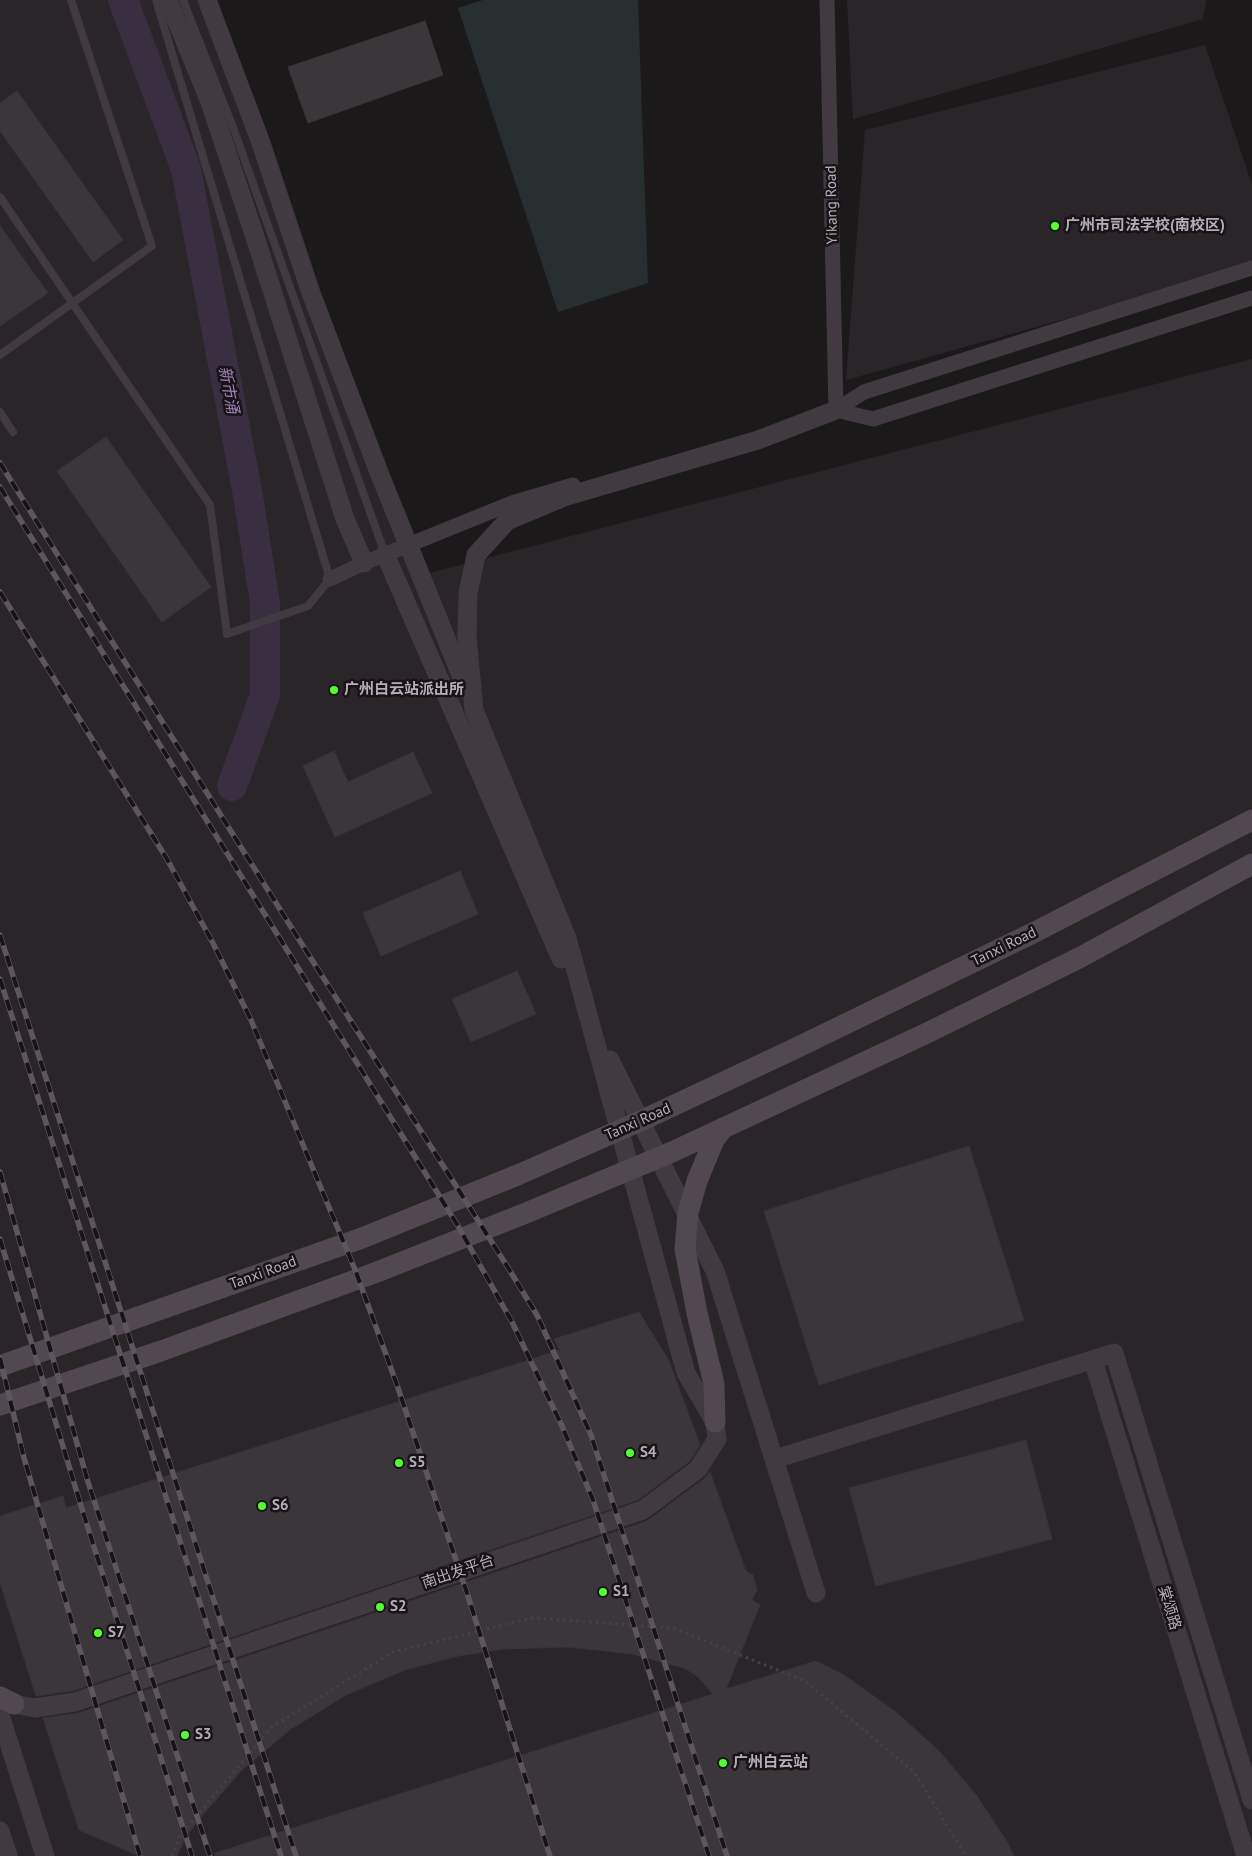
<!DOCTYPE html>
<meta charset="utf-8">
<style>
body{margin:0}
canvas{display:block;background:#1c191b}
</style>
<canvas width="1252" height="1856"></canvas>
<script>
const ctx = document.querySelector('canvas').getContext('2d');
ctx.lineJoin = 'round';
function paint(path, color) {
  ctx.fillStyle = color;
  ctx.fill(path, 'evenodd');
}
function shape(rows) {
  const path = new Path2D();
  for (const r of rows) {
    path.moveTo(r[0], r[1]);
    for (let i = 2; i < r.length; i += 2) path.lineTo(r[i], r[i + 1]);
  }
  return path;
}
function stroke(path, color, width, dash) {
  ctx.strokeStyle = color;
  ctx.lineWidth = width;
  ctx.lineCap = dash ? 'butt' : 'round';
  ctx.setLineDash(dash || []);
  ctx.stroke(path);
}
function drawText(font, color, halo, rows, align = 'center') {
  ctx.font = font + ' "PT Sans","Noto Sans SC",sans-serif';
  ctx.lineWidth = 5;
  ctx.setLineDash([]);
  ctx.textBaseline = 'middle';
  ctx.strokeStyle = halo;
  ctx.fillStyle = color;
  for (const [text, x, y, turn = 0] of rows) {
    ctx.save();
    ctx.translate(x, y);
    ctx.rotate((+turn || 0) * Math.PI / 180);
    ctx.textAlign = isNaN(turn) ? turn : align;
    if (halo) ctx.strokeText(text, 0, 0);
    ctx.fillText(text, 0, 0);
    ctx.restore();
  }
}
paint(shape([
 [0,0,198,0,429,573,1252,359,1252,1856,0,1856],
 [847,0,1206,0,1203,19,853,119],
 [1205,45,1252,185,1252,267,846,380,865,130]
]), '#292528');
paint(shape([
 [483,0,638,0,648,283,558,312,458,8]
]), '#272f31');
stroke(shape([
 [123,0,186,169,248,496,265,603,265,695,232,786]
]), '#3a2e41', 30);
const building = shape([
 [425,21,443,75,308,123,288,67,425,21],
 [17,91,123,240,93,262,0,131,0,103,17,91],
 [0,226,48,293,0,326,0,226],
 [106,437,211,587,162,622,57,471,106,437],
 [334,751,348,782,413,752,432,793,335,837,303,766,334,751],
 [460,871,478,914,381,956,363,913,460,871],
 [517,971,536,1014,471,1042,452,999,517,971],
 [969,1146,1024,1320,819,1385,764,1211,969,1146],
 [639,1312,669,1361,700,1445,690,1461,638,1500,72,1691,36,1696,0,1583,0,1516,63,1496,66,1508,560,1350,554,1339,639,1312],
 [1026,1440,1052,1539,876,1586,849,1488,1026,1440],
 [710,1472,746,1571,753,1575,757,1590,752,1600,760,1605,726,1689,816,1661,844,1675,896,1712,939,1751,977,1796,1006,1840,1014,1856,215,1856,215,1853,713,1694,697,1676,684,1668,632,1654,568,1647,504,1649,458,1656,405,1670,346,1695,291,1729,242,1770,200,1818,186,1837,177,1856,139,1856,79,1830,43,1718,79,1713,647,1521,705,1478,710,1472]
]);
paint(building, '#3b363a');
stroke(building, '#383337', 1);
stroke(shape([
 [172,1856,180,1836,272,1727,393,1652,531,1618,673,1628,805,1681,914,1772,966,1856]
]), '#474048', 3, [2.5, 4]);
stroke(shape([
 [183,0,234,130,385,554],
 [0,197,210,505,227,634,308,606,330,579,156,0],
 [0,355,152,246,71,0],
 [0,412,13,432]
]), '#413a41', 8);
stroke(shape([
 [827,0,836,410],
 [836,410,873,419,1252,298],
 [826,413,836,410,864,392,1252,268],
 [330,579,364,563,512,503,573,485]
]), '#413a41', 15);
stroke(shape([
 [168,0,210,102,255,237,345,519,364,563],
 [207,0,261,143,311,293,380,475,467,690],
 [385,554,561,959],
 [610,1060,715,1271,816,1593],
 [1093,1360,1246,1856],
 [775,1459,1114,1353,1252,1800],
 [14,1704,35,1708,75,1702,643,1510,698,1469,717,1439,715,1422,686,1373,567,938,474,710,467,636,468,593,476,555,507,521,564,497,758,440,836,410],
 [0,1715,45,1856],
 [0,1831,8,1856]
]), '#413a41', 19);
stroke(shape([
 [0,1366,362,1238,520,1174,647,1118,794,1049,1035,932,1252,820],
 [0,1405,161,1351,377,1272,526,1213,672,1152,925,1034,1079,958,1252,864],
 [715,1422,714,1384,697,1313,685,1249,688,1213,697,1181,714,1140,723,1128],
 [0,1697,14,1704]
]), '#514851', 21);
const rail = shape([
 [0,463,298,938,507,1266,537,1315,591,1435,727,1856],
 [0,487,458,1226,512,1322,562,1426,593,1500,709,1856],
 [0,592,167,859,214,945,251,1020,356,1272,397,1385,467,1593,550,1856],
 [0,935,296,1856],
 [0,979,281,1856],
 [0,1172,88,1482,210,1856],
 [0,1239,82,1509,192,1856],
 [0,1358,24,1458,140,1856]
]);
stroke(rail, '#5e555e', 5.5);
stroke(rail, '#171416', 4, [11]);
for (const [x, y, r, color] of [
 [1055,226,5,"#54fc32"],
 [334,690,5,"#54fc32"],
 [630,1453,5,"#54fc32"],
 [399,1463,5,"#54fc32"],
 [262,1506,5,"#54fc32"],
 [603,1592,5,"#54fc32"],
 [380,1607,5,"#54fc32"],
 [98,1633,5,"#54fc32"],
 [185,1735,5,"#54fc32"],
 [723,1763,5,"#54fc32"]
]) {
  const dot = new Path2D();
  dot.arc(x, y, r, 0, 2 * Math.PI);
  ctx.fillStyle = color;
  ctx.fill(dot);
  stroke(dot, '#171416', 2);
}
drawText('15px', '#baabbc', '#171416', [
 ["Yikang Road",832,205,-91],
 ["Tanxi Road",1004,947,-26],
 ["Tanxi Road",638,1122,-24],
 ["Tanxi Road",263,1273,-20],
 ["南出发平台",458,1572,-19],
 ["棠颂路",1169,1608,73]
]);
drawText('bold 15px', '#baabbc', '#171416', [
 ["广州市司法学校(南校区)",1065,226],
 ["广州白云站派出所",344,690],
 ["S4",640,1453],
 ["S5",409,1463],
 ["S6",272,1506],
 ["S1",613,1592],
 ["S2",390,1607],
 ["S7",108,1633],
 ["S3",195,1735],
 ["广州白云站",733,1763]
], 'left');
drawText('italic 16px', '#a481b8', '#171416', [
 ["新市涌",228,390,79]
]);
</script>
